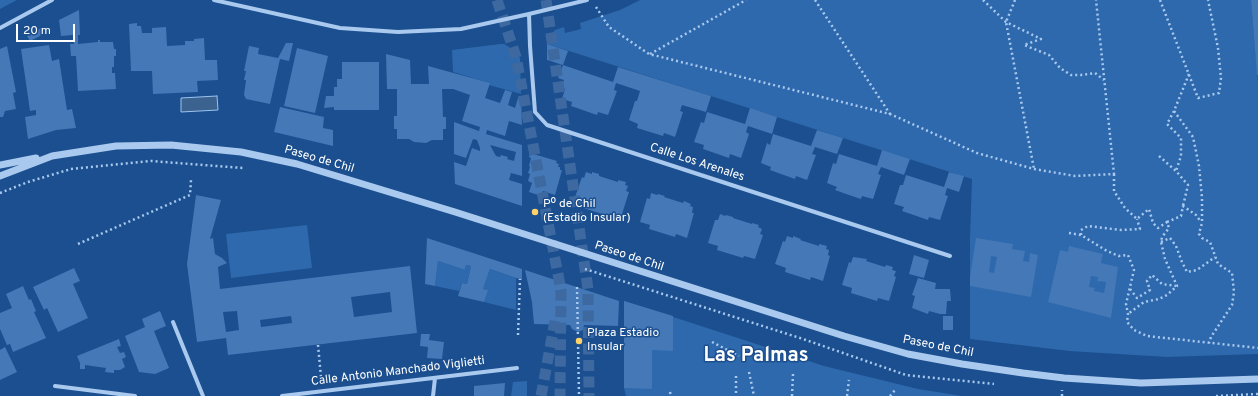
<!DOCTYPE html>
<meta charset="utf-8">
<style>
body{margin:0}
#map{position:relative;width:1258px;height:396px;overflow:hidden;background:#1b4f8f;font-family:Overpass,sans-serif}
canvas{display:block}
.scale{position:absolute;left:16px;top:24px;width:59px;height:18px;box-sizing:border-box;border:2px solid #fff;border-top:0;padding-left:5px;font-size:12px;line-height:14px;white-space:nowrap;color:#fff;-webkit-text-stroke:3px #1b4f8f;paint-order:stroke}
</style>
<div id="map">
<canvas width="1258" height="396"></canvas>
<div class="scale">20 m</div>
</div>
<script>
const ctx = document.querySelector('canvas').getContext('2d');
ctx.lineJoin = 'round';
function paint(path, color) {
  ctx.fillStyle = color;
  ctx.fill(path, 'evenodd');
}
function shape(rows) {
  const path = new Path2D();
  for (const r of rows) {
    path.moveTo(r[0], r[1]);
    for (let i = 2; i < r.length; i += 2) path.lineTo(r[i], r[i + 1]);
  }
  return path;
}
function stroke(path, color, width, dash) {
  ctx.strokeStyle = color;
  ctx.lineWidth = width;
  ctx.lineCap = dash ? 'butt' : 'round';
  ctx.setLineDash(dash || []);
  ctx.stroke(path);
}
function drawText(font, color, halo, rows, align = 'center') {
  ctx.font = font + ' Overpass,sans-serif';
  ctx.lineWidth = 3;
  ctx.setLineDash([]);
  ctx.textBaseline = 'middle';
  ctx.strokeStyle = halo;
  ctx.fillStyle = color;
  for (const [text, x, y, turn = 0] of rows) {
    ctx.save();
    ctx.translate(x, y);
    ctx.rotate((+turn || 0) * Math.PI / 180);
    ctx.textAlign = isNaN(turn) ? turn : align;
    if (halo) ctx.strokeText(text, 0, 0);
    ctx.fillText(text, 0, 0);
    ctx.restore();
  }
}
paint(shape([
 [0,0,17,0,0,9],
 [640,0,1251,0,1258,82,1258,354,1167,357,1069,351,970,339,970,239,972,179,547,44,548,39,555,30,564,27,565,33,581,29,580,23,620,10],
 [500,44,504,44,509,47,517,53,520,58,521,94,489,85,489,83,453,72,452,50],
 [307,225,312,268,231,278,226,234],
 [438,261,465,270,466,265,471,266,467,284,462,283,459,291,435,286],
 [490,269,516,278,516,310,484,302,487,290,483,289],
 [624,301,824,366,918,389,962,396,626,396,624,388],
 [527,381,527,396,511,396,513,382]
]), '#2e69ad');
const water = shape([
 [217,96,218,110,181,112,181,98,217,96]
]);
paint(water, '#3c6290');
stroke(water, '#9cc4f0', 1);
paint(shape([
 [1251,0,1258,0,1258,75,1257,75],
 [79,10,80,35,78,35,78,44,98,42,98,40,100,40,100,42,113,42,114,49,116,49,116,56,114,56,114,67,112,67,112,73,115,73,116,89,78,91,76,56,71,56,70,44,74,44,73,35,61,36,59,20],
 [137,23,137,26,141,26,142,33,152,33,152,28,166,27,167,46,185,45,185,41,194,41,194,39,204,38,205,60,217,60,218,80,197,81,198,92,153,94,152,71,131,71,129,24],
 [41,28,44,34,30,41,27,36],
 [286,43,293,43,289,61,280,59,270,104,246,99,244,95,246,80,244,80,246,71,244,71,249,46,259,48,258,54,278,58],
 [547,44,568,51,563,65,547,60],
 [49,45,52,61,59,59,67,110,72,109,76,128,56,130,28,139,25,117,36,115,36,110,30,111,21,49],
 [7,46,16,92,13,93,16,109,5,111,3,117,0,117,0,49],
 [297,48,328,56,315,113,284,106],
 [386,54,410,60,411,84,429,84,428,66,490,83,485,98,500,103,505,90,512,92,508,105,515,108,518,98,521,98,522,125,509,121,505,136,487,130,486,134,522,145,522,176,511,173,509,180,522,184,522,206,455,184,454,162,466,166,472,148,480,151,480,148,477,140,473,139,466,158,454,154,454,122,479,131,480,127,462,121,470,95,453,89,442,89,443,117,446,117,446,129,443,129,443,140,432,140,426,143,414,142,409,139,397,139,397,129,394,129,394,116,397,116,397,89,387,89],
 [490,145,516,152,514,161,507,159,508,157,501,155,500,157,496,156],
 [342,62,379,62,379,110,334,110,334,107,324,108,326,96,334,96,334,87,337,87,337,79,342,79],
 [563,65,613,82,618,67,711,96,706,112,682,105,680,111,683,112,675,137,664,133,663,136,637,128,638,124,629,120,635,101,637,101,640,91,616,83,614,90,617,91,608,115,598,112,597,115,571,106,572,102,562,99,565,89,561,88,564,80,558,78],
 [280,107,324,117,323,128,333,130,333,146,274,132],
 [750,108,777,117,772,134,748,126,746,132,749,134,741,158,730,154,729,158,703,149,704,145,694,142,701,122,704,123,707,112,745,124],
 [817,130,843,138,837,154,815,147,812,154,816,155,807,180,796,176,795,179,770,170,771,167,761,163,767,143,770,145,773,134,811,146],
 [882,150,910,159,904,175,881,167,878,174,881,175,873,199,862,196,861,199,849,195,835,190,837,187,827,183,833,163,836,164,839,154,877,166],
 [530,153,557,161,556,163,559,164,558,167,560,167,560,170,562,170,555,195,543,191,541,196,529,192,532,183,528,181,530,174,528,173,530,167,529,166,531,158,529,157],
 [586,172,592,174,592,172,599,174,599,176,618,182,618,180,626,182,625,185,628,186,626,191,629,192,621,217,610,213,609,216,583,208,584,204,574,200,582,177,584,178],
 [949,172,964,176,959,192,947,188,945,195,948,196,940,220,929,217,928,220,902,211,904,207,894,204,900,185,903,185,906,175,944,187],
 [651,193,657,195,658,194,665,196,664,197,683,203,684,201,691,204,690,206,693,207,692,213,694,213,687,238,676,234,675,237,649,229,650,225,640,222,647,198,650,199],
 [196,195,221,200,210,239,213,238,215,254,222,258,227,263,218,267,220,289,410,266,417,333,228,355,226,338,197,342,187,264],
 [390,292,392,312,354,317,351,297],
 [237,311,239,330,226,332,223,312],
 [291,316,292,323,261,327,260,320],
 [720,214,725,216,726,215,733,217,733,218,752,224,752,223,759,225,758,227,762,229,760,234,763,235,755,259,744,256,743,258,717,250,718,246,708,243,715,220,718,220],
 [787,236,793,238,793,236,801,239,800,240,819,246,819,244,827,246,826,249,829,250,828,255,830,256,823,281,811,277,810,280,785,272,786,268,775,264,783,241,785,242],
 [427,238,522,269,522,280,490,269,483,289,488,290,484,302,458,296,462,283,467,284,471,266,466,265,465,270,438,261,435,286,425,284],
 [976,238,1013,244,1012,249,1025,251,1023,261,1029,262,1030,253,1038,255,1031,297,970,286,970,277],
 [991,256,997,257,994,273,989,272],
 [1069,246,1103,254,1101,263,1118,267,1111,318,1048,302,1060,250,1068,252],
 [1091,276,1098,277,1097,281,1106,282,1104,293,1094,291,1095,288,1089,287],
 [914,255,929,260,924,278,909,274],
 [853,257,867,259,866,261,885,267,886,265,893,267,892,270,896,271,894,276,896,277,889,301,878,298,877,301,851,293,852,288,842,285,849,262,851,263],
 [74,268,80,281,73,284,88,318,58,332,47,308,44,310,33,287],
 [525,270,619,301,618,326,584,325,583,330,578,332,572,329,570,325,534,324,532,302],
 [918,278,936,283,935,289,950,289,951,301,947,301,946,314,940,314,929,311,928,314,912,308,915,296,912,295],
 [23,286,29,300,31,299,36,311,34,312,46,338,13,352,10,344,7,345,0,329,0,313,12,308,6,294],
 [624,301,673,316,673,351,652,350,652,389,624,388],
 [160,311,166,326,154,331,169,368,155,374,139,372,125,336,145,327,142,319],
 [943,316,953,316,953,330,943,330],
 [421,334,430,334,429,340,444,342,442,359,427,358,428,347,420,346],
 [119,339,121,346,117,347,120,353,124,352,126,357,122,359,125,367,120,370,114,370,114,373,105,372,106,368,85,365,85,369,80,369,80,363,77,356],
 [5,347,17,372,0,380,0,350],
 [505,383,504,396,474,396,474,386]
]), '#4478b7');
stroke(shape([
 [497,0,516,57,561,290,560,396],
 [546,0,588,289,589,396],
 [541,396,555,321]
]), '#3d69a0', 11, [11, 5.5]);
stroke(shape([
 [815,0,890,114],
 [983,0,1006,22,1041,39,1024,45,1049,55,1060,68,1071,75,1081,75,1095,73,1104,80],
 [1015,0,1006,22,1034,169],
 [1160,0,1198,98,1219,93,1221,78,1218,48,1208,0],
 [596,7,609,27,649,54,890,114,977,153,1034,169,1075,176,1114,174,1096,0],
 [650,54,746,0],
 [1189,74,1174,111,1193,137,1199,166,1202,198,1202,223,1199,234,1202,238,1210,242,1218,264,1232,273,1234,292,1232,305,1211,337,1209,343],
 [1174,111,1167,124,1181,138,1181,156,1176,171],
 [1159,156,1176,171,1188,185,1183,206],
 [1114,174,1114,191,1125,208,1137,219,1149,209,1153,223,1158,228,1167,222,1169,228,1162,237,1161,242,1165,259,1177,286,1167,295,1159,299,1144,302,1128,314],
 [0,193,28,182,71,169,151,161,243,168],
 [1167,222,1181,216,1183,206,1196,215,1201,222],
 [1069,233,1081,235,1107,251,1119,256,1128,255,1134,270,1126,304,1128,314,1127,322,1134,330,1147,336,1258,348],
 [1081,235,1081,230,1088,226,1121,230,1140,229,1137,219],
 [1161,242,1170,238,1176,246,1182,262,1187,272,1197,270,1215,257],
 [78,244,190,195,191,180],
 [585,269,803,339,906,375,994,384],
 [577,287,579,396],
 [1130,289,1137,298,1150,290,1147,281,1152,275,1162,284,1176,286],
 [518,335,520,279],
 [712,342,739,356],
 [318,345,321,377],
 [749,372,754,396],
 [736,376,736,396],
 [670,392,671,396],
 [792,396,793,374],
 [847,396,849,380],
 [890,396,895,390],
 [1062,396,1062,390],
 [1216,396,1258,394]
]), '#a9c9ee', 2.5, [2, 3]);
stroke(shape([
 [214,0,340,28,398,32,461,29,529,14,587,0],
 [529,14,530,46,535,112,547,125,950,256],
 [0,28,52,0],
 [173,322,203,396],
 [55,386,135,396],
 [282,396,517,368],
 [433,396,435,378]
]), '#a9c9ee', 4);
stroke(shape([
 [0,165,36,158],
 [0,176,52,156,116,146,171,145,241,152,297,164,455,212,844,336,908,354,962,364,1023,373,1064,378,1141,383,1258,379]
]), '#a9c9ee', 7);
for (const [x, y, r, color] of [
 [535,212,4,"#ffd166"],
 [579,341,4,"#ffd166"]
]) {
  const dot = new Path2D();
  dot.arc(x, y, r, 0, 2 * Math.PI);
  ctx.fillStyle = color;
  ctx.fill(dot);
  stroke(dot, '#1b4f8f', 1.5);
}
drawText('12px', '#fff', '#1b4f8f', [
 ["Paseo de Chil",319,160,16],
 ["Calle Los Arenales",697,163,18],
 ["Paseo de Chil",629,257,18],
 ["Paseo de Chil",938,347,11],
 ["Calle Antonio Manchado Viglietti",398,372,-7]
]);
drawText('12px', '#fff', '#1b4f8f', [
 ["Pº de Chil",543,205],
 ["(Estadio Insular)",543,219],
 ["Plaza Estadio",587,334],
 ["Insular",587,348]
], 'left');
drawText('bold 20px', '#fff', '#1b4f8f', [
 ["Las Palmas",756,357]
]);
</script>
